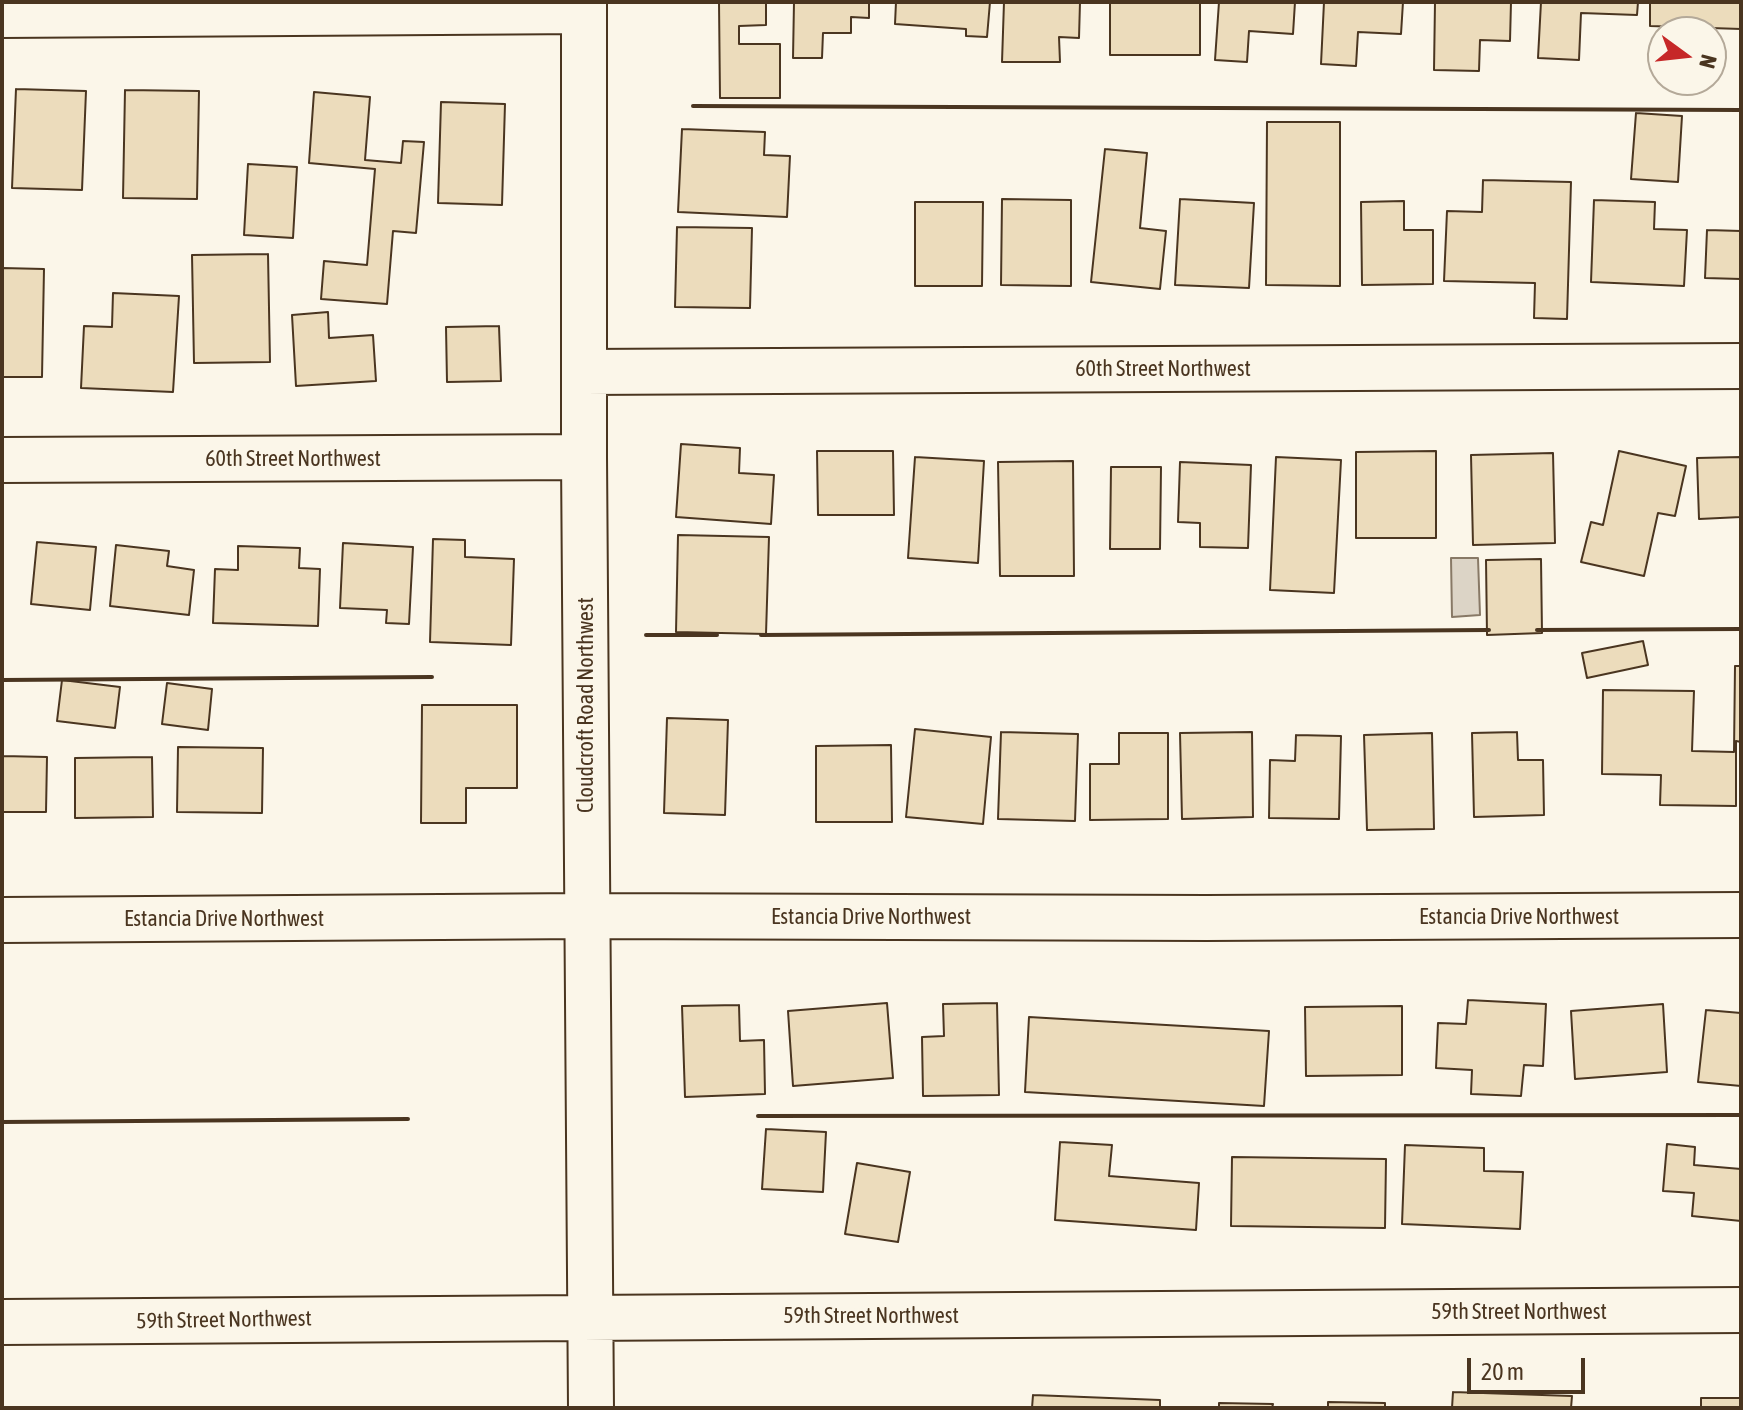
<!DOCTYPE html>
<style>
body{margin:0}
#map{position:relative;width:1743px;height:1410px;overflow:hidden;background:#fbf6e9;font-family:"Asap Condensed",sans-serif}
canvas{display:block}
.frame{position:absolute;inset:0;border:4px solid #4a3520;pointer-events:none}
.north{position:absolute;left:1647px;top:16px;width:80px;height:80px;box-sizing:border-box;background:#fbf6e9;border:2px solid #b4a999;border-radius:50%;rotate:105deg;font-size:22px;font-weight:700;line-height:32px;text-align:center;color:#4a3520}
.north::after{content:'';display:block;margin:auto;width:28px;height:36px;background:#c62828;clip-path:polygon(50% 0,100% 100%,50% 72%,0 100%)}
.scale{position:absolute;left:1467px;top:1358px;width:118px;height:36px;box-sizing:border-box;border:4px solid #4a3520;border-top:0;padding-left:10px;font-size:24px;line-height:28px;white-space:nowrap;color:#4a3520;-webkit-text-stroke:6px #fbf6e9;paint-order:stroke}
</style>
<div id="map">
<canvas width="1743" height="1410"></canvas>
<div class="frame"></div>
<div class="north">N</div>
<div class="scale">20 m</div>
</div>
<script>
const ctx = document.querySelector('canvas').getContext('2d');
ctx.lineJoin = 'round';
function paint(path, color) {
  ctx.fillStyle = color;
  ctx.fill(path, 'evenodd');
}
function shape(rows) {
  const path = new Path2D();
  for (const r of rows) {
    path.moveTo(r[0], r[1]);
    for (let i = 2; i < r.length; i += 2) path.lineTo(r[i], r[i + 1]);
  }
  return path;
}
function stroke(path, color, width, dash) {
  ctx.strokeStyle = color;
  ctx.lineWidth = width;
  ctx.lineCap = dash ? 'butt' : 'round';
  ctx.setLineDash(dash || []);
  ctx.stroke(path);
}
function drawText(font, color, halo, rows, align = 'center') {
  ctx.font = font + ' "Asap Condensed",sans-serif';
  ctx.lineWidth = 6;
  ctx.setLineDash([]);
  ctx.textBaseline = 'middle';
  ctx.strokeStyle = halo;
  ctx.fillStyle = color;
  for (const [text, x, y, turn = 0] of rows) {
    ctx.save();
    ctx.translate(x, y);
    ctx.rotate((+turn || 0) * Math.PI / 180);
    ctx.textAlign = isNaN(turn) ? turn : align;
    if (halo) ctx.strokeText(text, 0, 0);
    ctx.fillText(text, 0, 0);
    ctx.restore();
  }
}
const water = shape([
 [1451,558,1478,558,1480,615,1452,617,1451,558]
]);
paint(water, '#dcd4c6');
stroke(water, '#887966', 2);
const building = shape([
 [719,2,766,2,766,25,739,26,739,44,780,44,780,98,720,98,719,2],
 [794,2,869,2,869,18,851,17,851,33,823,33,822,58,793,58,794,2],
 [896,2,990,2,987,37,966,36,966,29,895,24,896,2],
 [1004,2,1080,2,1079,38,1059,37,1060,62,1002,62,1004,2],
 [1110,2,1200,2,1200,55,1110,55,1110,2],
 [1219,2,1295,2,1293,34,1249,31,1247,62,1215,60,1219,2],
 [1324,2,1403,2,1401,34,1358,32,1356,66,1321,64,1324,2],
 [1435,2,1511,2,1510,41,1480,40,1479,71,1434,70,1435,2],
 [1541,2,1638,2,1637,15,1581,13,1579,60,1538,58,1541,2],
 [1650,2,1741,2,1741,29,1650,26,1650,2],
 [16,89,86,91,82,190,12,188,16,89],
 [125,90,199,91,197,199,123,198,125,90],
 [314,92,370,97,365,160,401,163,403,141,424,142,416,233,393,231,387,304,321,299,324,261,367,265,375,169,309,163,314,92],
 [441,102,505,104,502,205,438,203,441,102],
 [1636,113,1682,116,1678,182,1631,179,1636,113],
 [1267,122,1340,122,1340,286,1266,285,1267,122],
 [682,129,765,132,764,155,790,156,787,217,678,212,682,129],
 [1105,149,1147,153,1140,228,1166,231,1160,289,1091,282,1105,149],
 [248,164,297,167,293,238,244,235,248,164],
 [1483,180,1571,182,1567,319,1534,318,1535,283,1444,281,1447,211,1482,212,1483,180],
 [1002,199,1071,200,1071,286,1001,285,1002,199],
 [1180,199,1254,203,1249,288,1175,285,1180,199],
 [1594,200,1655,202,1654,229,1687,230,1684,286,1591,282,1594,200],
 [1404,201,1404,230,1433,230,1433,284,1362,285,1361,202,1404,201],
 [915,202,983,202,982,286,915,286,915,202],
 [677,227,752,228,750,308,675,307,677,227],
 [1707,230,1741,231,1741,279,1705,278,1707,230],
 [268,254,270,362,194,363,192,255,268,254],
 [2,268,44,269,42,377,2,377,2,268],
 [113,293,179,296,173,392,81,388,84,326,112,327,113,293],
 [328,312,329,338,373,335,376,381,296,386,292,315,328,312],
 [499,326,501,381,447,382,446,327,499,326],
 [681,444,740,448,739,473,774,475,771,524,676,517,681,444],
 [817,451,893,451,894,515,818,515,817,451],
 [1436,451,1436,538,1356,538,1356,452,1436,451],
 [1619,451,1686,466,1675,516,1658,513,1644,576,1581,562,1591,522,1603,525,1619,451],
 [1553,453,1555,543,1473,545,1471,455,1553,453],
 [915,457,984,461,978,563,908,558,915,457],
 [1276,457,1341,460,1334,593,1270,590,1276,457],
 [1741,457,1741,517,1699,519,1697,458,1741,457],
 [1073,461,1074,576,1000,576,998,462,1073,461],
 [1180,462,1251,465,1248,548,1200,547,1200,523,1178,522,1180,462],
 [1111,467,1161,467,1160,549,1110,549,1111,467],
 [678,535,769,537,766,634,676,632,678,535],
 [433,539,465,540,465,557,514,559,511,645,430,642,433,539],
 [37,542,96,547,90,610,31,604,37,542],
 [343,543,413,547,409,624,386,623,387,610,340,608,343,543],
 [116,545,169,551,167,566,194,570,189,615,110,606,116,545],
 [238,546,300,548,299,568,320,569,318,626,213,623,215,569,238,570,238,546],
 [1541,559,1542,633,1487,635,1486,560,1541,559],
 [1643,641,1648,665,1587,678,1582,653,1643,641],
 [1735,666,1741,666,1741,742,1736,741,1736,806,1660,805,1661,775,1602,774,1603,690,1694,691,1692,751,1734,752,1735,666],
 [62,680,120,687,115,728,57,721,62,680],
 [167,683,212,689,208,730,162,724,167,683],
 [422,705,517,705,517,788,466,788,466,823,421,823,422,705],
 [667,718,728,720,725,815,664,813,667,718],
 [2,724,3,756,47,757,46,812,2,812,2,724],
 [915,729,991,737,983,824,906,817,915,729],
 [1001,732,1078,734,1075,821,998,819,1001,732],
 [1252,732,1253,817,1182,819,1180,733,1252,732],
 [1517,732,1518,760,1543,760,1544,815,1474,817,1472,733,1517,732],
 [1119,733,1168,733,1168,819,1090,820,1090,764,1119,764,1119,733],
 [1432,733,1434,829,1367,830,1364,735,1432,733],
 [1296,735,1341,736,1339,819,1269,818,1270,760,1295,761,1296,735],
 [891,745,892,822,816,822,816,746,891,745],
 [178,747,263,748,262,813,177,812,178,747],
 [152,757,153,817,75,818,75,758,152,757],
 [1468,1000,1546,1004,1543,1066,1524,1065,1521,1096,1471,1094,1472,1070,1436,1068,1438,1023,1466,1024,1468,1000],
 [887,1003,893,1078,793,1086,788,1011,887,1003],
 [997,1003,999,1095,923,1096,922,1037,944,1036,943,1004,997,1003],
 [1663,1004,1667,1072,1575,1079,1571,1011,1663,1004],
 [739,1005,740,1041,764,1040,765,1094,685,1097,682,1006,739,1005],
 [1402,1006,1402,1075,1306,1076,1305,1007,1402,1006],
 [1706,1010,1741,1013,1741,1086,1698,1082,1706,1010],
 [1029,1017,1269,1031,1264,1106,1025,1092,1029,1017],
 [766,1129,826,1132,823,1192,762,1189,766,1129],
 [1060,1142,1112,1145,1109,1176,1199,1183,1196,1230,1055,1220,1060,1142],
 [1667,1144,1695,1147,1694,1165,1741,1169,1741,1221,1692,1216,1694,1193,1663,1191,1667,1144],
 [1405,1145,1484,1148,1484,1171,1523,1172,1520,1229,1402,1224,1405,1145],
 [1232,1157,1386,1159,1385,1228,1231,1226,1232,1157],
 [857,1163,910,1172,898,1242,845,1234,857,1163],
 [1453,1392,1572,1396,1571,1408,1452,1408,1453,1392],
 [1033,1395,1160,1400,1160,1408,1032,1408,1033,1395],
 [1701,1398,1741,1398,1741,1408,1701,1408,1701,1398],
 [1328,1402,1385,1403,1385,1408,1328,1408,1328,1402],
 [1219,1403,1273,1404,1272,1408,1219,1408,1219,1403]
]);
paint(building, '#ecdcbc');
stroke(building, '#4a3520', 2);
const minor = shape([
 [584,2,584,457,591,1408],
 [2,15,584,11],
 [584,372,1741,366],
 [2,460,584,457],
 [2,920,587,916,1207,918,1741,915],
 [2,1322,1741,1310]
]);
stroke(minor, '#4a3520', 48);
stroke(minor, '#fbf6e9', 44);
stroke(shape([
 [693,106,1741,110],
 [1537,630,1741,629],
 [646,635,717,635],
 [761,635,1489,630],
 [2,680,432,677],
 [758,1116,1741,1115],
 [2,1122,408,1119]
]), '#4a3520', 4);
drawText('22px', '#4a3520', '#fbf6e9', [
 ["60th Street Northwest",1163,369],
 ["60th Street Northwest",293,459],
 ["Cloudcroft Road Northwest",586,705,-90],
 ["Estancia Drive Northwest",871,917],
 ["Estancia Drive Northwest",1519,917],
 ["Estancia Drive Northwest",224,919],
 ["59th Street Northwest",1519,1312],
 ["59th Street Northwest",871,1316],
 ["59th Street Northwest",224,1320,-1]
]);
</script>
